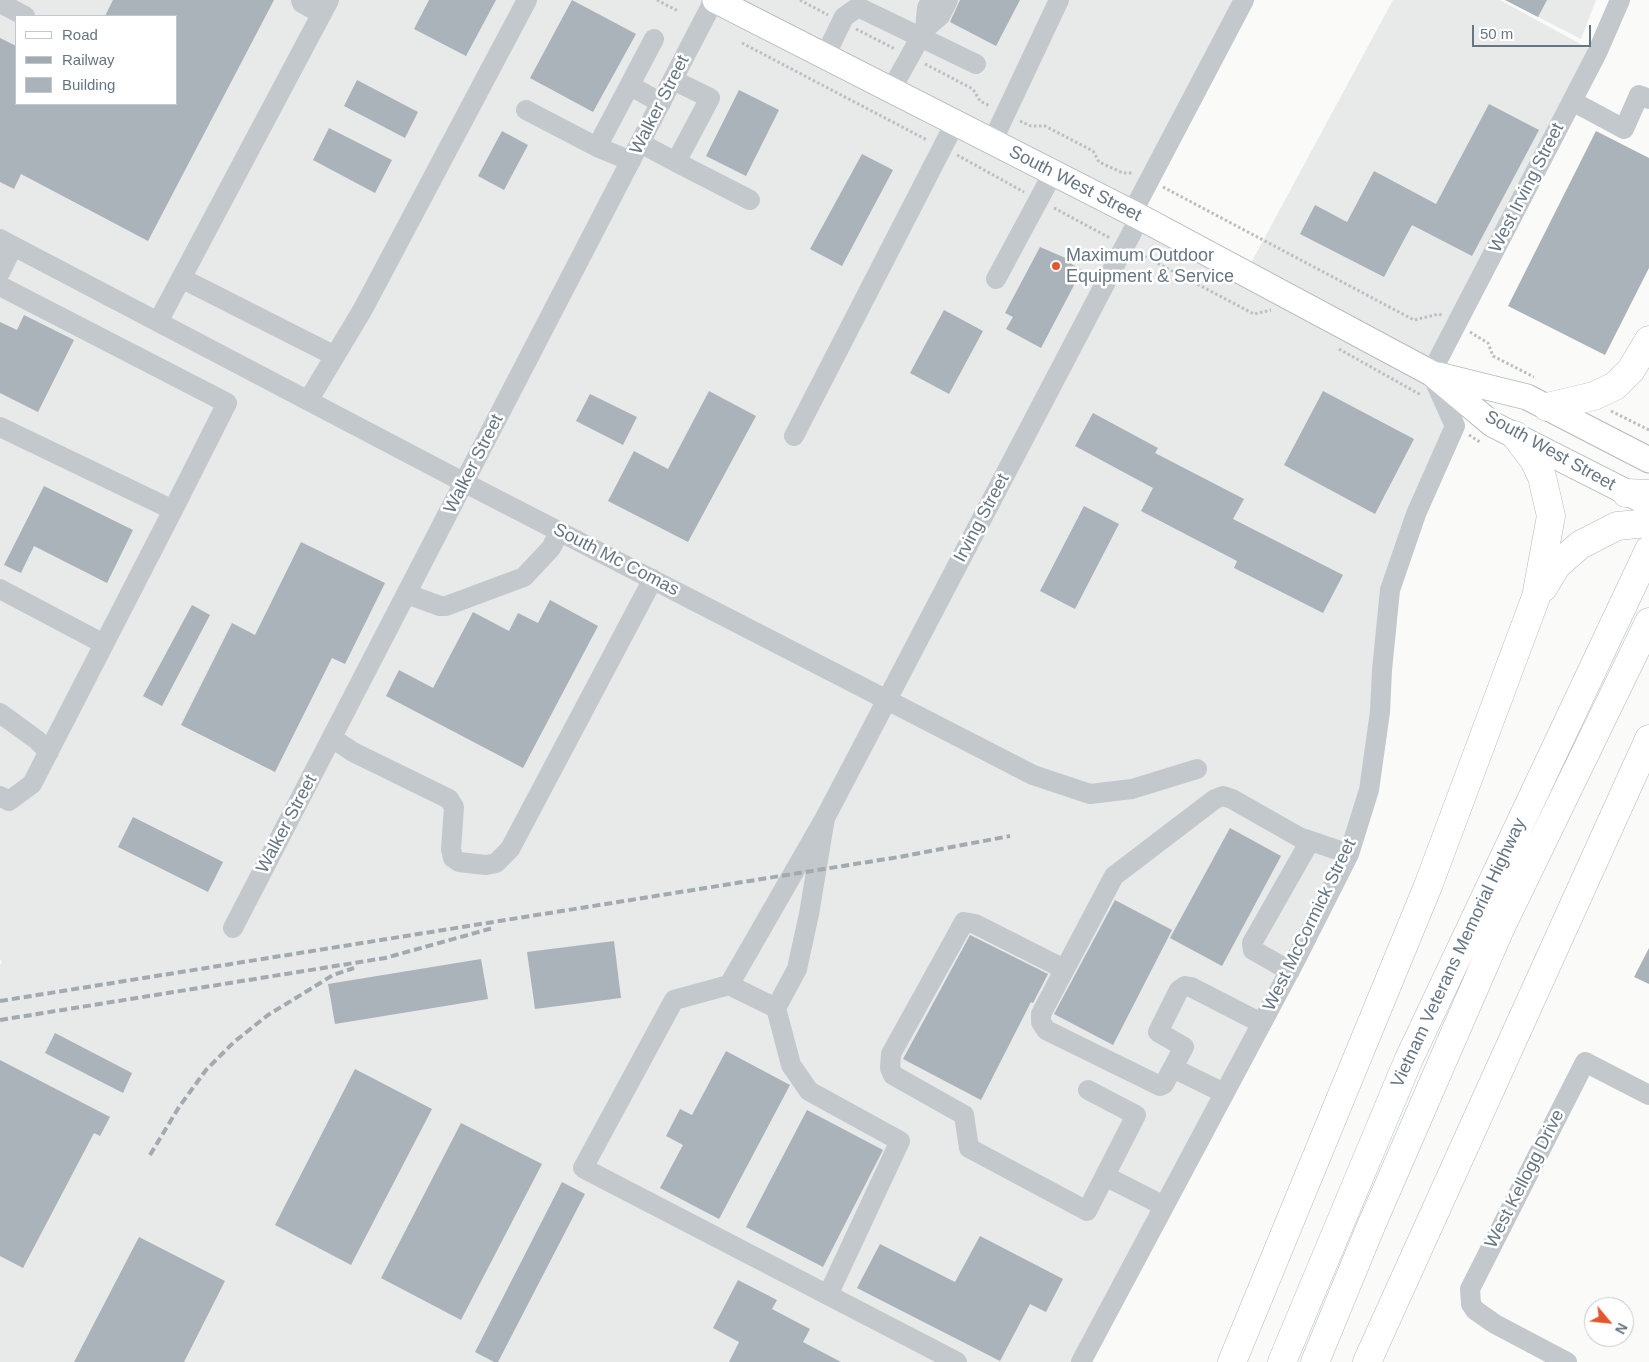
<!DOCTYPE html>
<style>
body{margin:0}
#map{position:relative;width:1649px;height:1362px;overflow:hidden;background:#fafaf8;font-family:Arial,sans-serif}
canvas{display:block}
.legend{position:absolute;left:15px;top:15px;width:162px;height:90px;box-sizing:border-box;background:#fff;border:1px solid #c1c8cd;margin:0;padding:6px 9px;list-style:none;font-size:15px;color:#657683}
.legend li{display:flex;align-items:center;gap:10px;height:25px}
.legend b{width:25px;border:1px solid #c1c8cd}
.north{position:absolute;left:1584px;top:1297px;width:50px;height:50px;box-sizing:border-box;background:#fff;border:1px solid #c1c8cd;border-radius:50%;rotate:118deg;font-size:14px;font-weight:700;line-height:20px;text-align:center;color:#657683}
.north::after{content:'';display:block;margin:auto;width:18px;height:22px;background:#e4572e;clip-path:polygon(50% 0,100% 100%,50% 72%,0 100%)}
.scale{position:absolute;left:1472px;top:25px;width:119px;height:22px;box-sizing:border-box;border:2px solid #657683;border-top:0;padding-left:6px;font-size:15px;line-height:18px;white-space:nowrap;color:#657683;-webkit-text-stroke:4px #fff;paint-order:stroke}
</style>
<div id="map">
<canvas width="1649" height="1362"></canvas>
<ul class="legend">
<li><b style="height:6px;background:#fff"></b>Road</li>
<li><b style="height:6px;background:#a2aab0"></b>Railway</li>
<li><b style="height:14px;background:#aab3b9"></b>Building</li>
</ul>
<div class="north">N</div>
<div class="scale">50 m</div>
</div>
<script>
const ctx = document.querySelector('canvas').getContext('2d');
ctx.lineJoin = 'round';
function paint(path, color) {
  ctx.fillStyle = color;
  ctx.fill(path, 'evenodd');
}
function shape(rows) {
  const path = new Path2D();
  for (const r of rows) {
    path.moveTo(r[0], r[1]);
    for (let i = 2; i < r.length; i += 2) path.lineTo(r[i], r[i + 1]);
  }
  return path;
}
function stroke(path, color, width, dash) {
  ctx.strokeStyle = color;
  ctx.lineWidth = width;
  ctx.lineCap = dash ? 'butt' : 'round';
  ctx.setLineDash(dash || []);
  ctx.stroke(path);
}
function drawText(font, color, halo, rows, align = 'center') {
  ctx.font = font + ' Arial,sans-serif';
  ctx.lineWidth = 5;
  ctx.setLineDash([]);
  ctx.textBaseline = 'middle';
  ctx.strokeStyle = halo;
  ctx.fillStyle = color;
  for (const [text, x, y, turn = 0] of rows) {
    ctx.save();
    ctx.translate(x, y);
    ctx.rotate((+turn || 0) * Math.PI / 180);
    ctx.textAlign = isNaN(turn) ? turn : align;
    if (halo) ctx.strokeText(text, 0, 0);
    ctx.fillText(text, 0, 0);
    ctx.restore();
  }
}
paint(shape([
 [0,0,1248,0,1140,217,1245,274,1393,0,1500,0,1597,53,1431,373,1453,418,1390,590,1349,854,1082,1362,0,1362,0,965,2,961,0,960],
 [16,16,176,16,176,104,16,104],
 [1505,0,1596,0,1581,39]
]), '#e8e9e9');
paint(shape([
 [113,0,274,0,148,241,21,174,14,189,0,182,0,38,16,46,16,104,176,104,176,16,105,16],
 [429,0,496,0,466,56,414,29],
 [572,0,636,34,593,112,530,78],
 [960,0,1020,0,996,46,950,22],
 [1505,0,1547,0,1538,17],
 [357,80,418,112,405,138,344,106],
 [739,90,779,110,746,176,706,156],
 [1489,104,1539,130,1472,256,1412,225,1384,277,1300,234,1315,205,1347,222,1374,171,1436,204],
 [329,128,392,160,375,193,313,160],
 [502,131,528,145,504,190,478,176],
 [1596,131,1649,158,1649,268,1605,355,1508,306],
 [862,154,893,170,842,266,810,249],
 [1040,247,1070,260,1068,262,1082,270,1041,348,1006,329,1013,317,1005,313],
 [944,310,983,331,949,394,910,373],
 [24,315,74,340,38,412,0,393,0,322,17,330],
 [709,391,756,416,688,542,608,501,634,451,668,469],
 [1323,391,1414,439,1375,514,1284,465],
 [590,394,637,417,623,445,576,421],
 [1093,413,1158,448,1155,453,1244,499,1233,519,1343,575,1323,613,1234,568,1237,561,1141,511,1153,488,1075,446],
 [44,486,133,530,107,583,34,546,21,573,4,565],
 [1084,506,1119,524,1075,609,1040,591],
 [301,542,385,583,345,664,332,658,275,772,181,725,232,623,255,635],
 [550,600,598,626,523,768,386,696,399,670,433,688,473,612,509,631,518,613,538,623],
 [192,605,210,615,162,706,143,696],
 [133,817,223,862,208,892,118,847],
 [1230,828,1281,856,1222,966,1170,938],
 [1115,900,1172,930,1113,1045,1054,1014],
 [970,935,1048,974,1033,1003,1031,1002,981,1100,903,1059],
 [614,941,621,998,535,1009,527,952],
 [1649,948,1649,984,1634,977],
 [481,959,488,999,335,1024,328,984],
 [55,1033,132,1073,123,1093,45,1053],
 [726,1051,790,1085,719,1219,660,1188,683,1145,666,1136,680,1109,692,1115],
 [0,1060,110,1117,100,1136,94,1133,23,1268,0,1256],
 [355,1069,432,1109,351,1265,275,1225],
 [807,1110,883,1150,823,1267,746,1227],
 [461,1123,542,1164,461,1320,381,1278],
 [562,1182,585,1194,498,1362,494,1362,475,1352],
 [980,1236,1063,1279,1046,1312,1030,1304,1000,1361,857,1288,880,1244,955,1282],
 [139,1237,225,1281,184,1362,74,1362],
 [738,1280,777,1300,772,1309,810,1329,803,1342,841,1362,729,1362,739,1342,713,1328]
]), '#aab3b9');
const major = shape([
 [715,0,1140,217,1431,373,1492,424,1644,501],
 [1438,375,1527,397,1649,460]
]);
const highway = shape([
 [1547,407,1594,396,1615,386,1631,370,1649,340],
 [1626,493,1649,494],
 [1543,588,1557,565,1580,545,1617,526,1649,523],
 [1232,1362,1428,886,1536,597,1551,516,1542,477,1534,460,1515,435],
 [1282,1362,1408,1061,1649,550],
 [1315,1362,1371,1226,1500,929,1649,622],
 [1367,1362,1649,739]
]);
stroke(major, '#b5babe', 27);
stroke(highway, '#b4b9bd', 29);
stroke(shape([
 [657,0,678,11],
 [800,0,828,15],
 [856,29,895,49],
 [742,43,927,140],
 [925,64,973,89,980,101,990,106],
 [1020,121,1031,126,1045,126,1093,151,1099,162,1123,173,1133,173],
 [957,155,1024,192],
 [1163,187,1414,320,1439,314,1443,316],
 [1054,208,1110,238],
 [1140,254,1254,314,1271,310],
 [1470,332,1488,343,1493,356,1534,377],
 [1339,349,1421,395],
 [1611,411,1649,430],
 [1469,435,1480,442]
]), '#bbbfc2', 3, [2.5, 2.5]);
stroke(shape([
 [301,0,302,3,322,14],
 [0,3,25,16],
 [925,29,927,8,931,0],
 [825,56,844,17,858,7,976,64],
 [631,86,661,103],
 [891,90,925,29,940,16,948,0],
 [1572,101,1624,129,1639,95,1649,99],
 [526,110,597,147,654,39],
 [992,142,1059,0],
 [640,143,676,162,710,98,673,80],
 [597,147,631,161],
 [676,162,750,200],
 [1132,213,1244,0],
 [0,239,465,483,1033,775,1090,794,1132,789,1197,769],
 [0,273,13,246],
 [181,278,335,356],
 [996,279,1053,173],
 [0,286,227,403,173,510,0,427],
 [158,322,329,0],
 [308,401,363,309,527,0],
 [794,436,955,123],
 [0,589,104,644],
 [407,594,440,606,446,606,524,577,551,548,560,531],
 [0,713,37,740,49,752],
 [332,738,353,752,449,799,454,807,451,849,453,858,459,862,486,865,496,863,510,849,653,579],
 [0,796,9,801,32,784,173,510],
 [825,818,1140,217],
 [233,928,714,0],
 [1064,969,975,924,964,922,891,1054,890,1068,893,1075,964,1115,969,1148,1087,1211,1136,1115,1088,1090],
 [1290,971,1253,950,1252,943,1310,841],
 [729,985,825,818,809,914,797,969,776,1008,729,985,674,1000,583,1168,957,1362],
 [776,1008,791,1065,809,1091,900,1141,828,1295],
 [1261,1023,1191,987,1185,986,1179,990,1158,1032,1184,1047,1164,1084,1160,1086,1046,1030,1041,1022,1041,1014,1114,876,1215,799,1223,796,1232,799,1299,837,1349,854],
 [1173,1068,1224,1093],
 [1105,1176,1164,1206],
 [1081,1362,1296,959,1349,854,1369,790,1380,712,1382,670,1390,590,1416,514,1455,426,1431,373,1597,53,1620,0],
 [1567,1362,1495,1324,1475,1310,1471,1304,1470,1289,1585,1062,1649,1095]
]), '#c3c8cc', 20);
stroke(major, '#fff', 25);
stroke(highway, '#fff', 28);
stroke(shape([
 [0,1001,899,857,1010,836],
 [0,1020,385,958,493,928],
 [150,1155,179,1107,206,1070,234,1042,268,1015,304,993,333,975,354,968]
]), '#a2aab0', 4, [8, 4]);
for (const [x, y, r, color] of [
 [1056,266,5,"#e4572e"]
]) {
  const dot = new Path2D();
  dot.arc(x, y, r, 0, 2 * Math.PI);
  ctx.fillStyle = color;
  ctx.fill(dot);
  stroke(dot, '#fff', 2);
}
drawText('18px', '#657683', '#fff', [
 ["Walker Street",660,105,-63],
 ["South West Street",1075,184,27],
 ["West Irving Street",1527,188,-63],
 ["South West Street",1550,451,29],
 ["Walker Street",474,464,-63],
 ["Irving Street",982,518,-62],
 ["South Mc Comas",616,560,27],
 ["Walker Street",287,824,-62],
 ["West McCormick Street",1310,925,-64],
 ["Vietnam Veterans Memorial Highway",1459,953,-65],
 ["West Kellogg Drive",1525,1179,-63]
]);
drawText('18px', '#657683', '#fff', [
 ["Maximum Outdoor",1066,256],
 ["Equipment & Service",1066,277]
], 'left');
</script>
